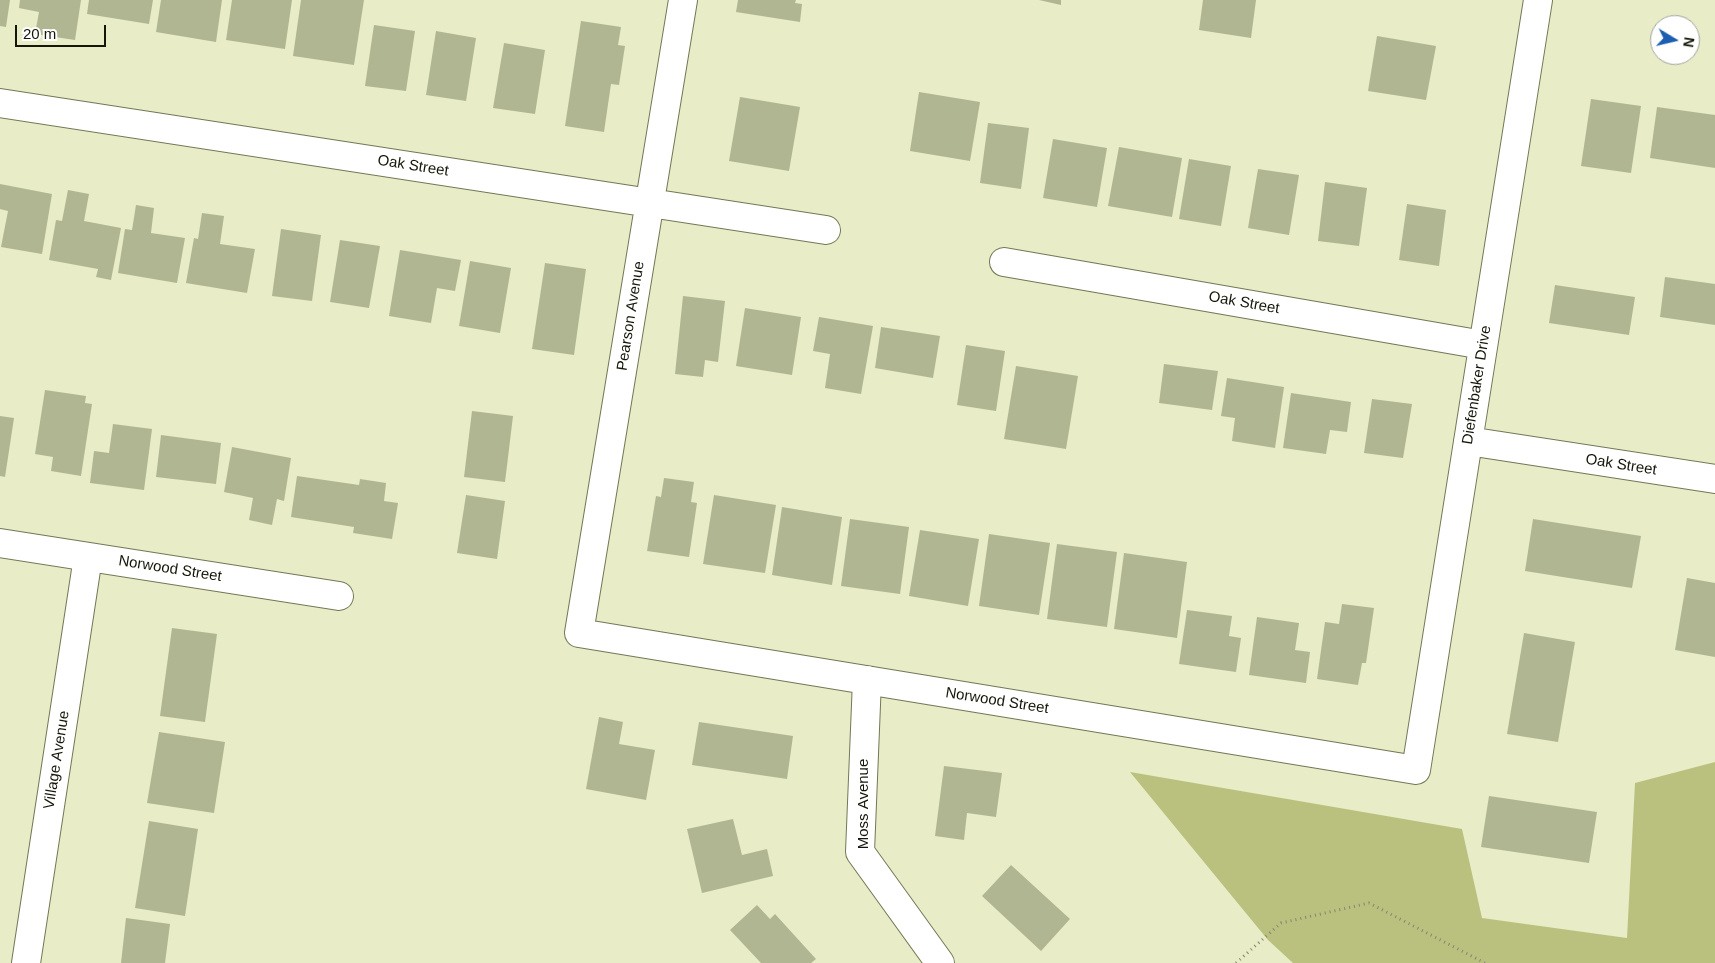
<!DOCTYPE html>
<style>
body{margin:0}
#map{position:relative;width:1715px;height:963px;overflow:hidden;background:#e8ecc7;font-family:Arial,sans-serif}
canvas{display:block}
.north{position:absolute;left:1650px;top:15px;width:50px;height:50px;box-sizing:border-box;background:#fff;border:1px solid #a1a29d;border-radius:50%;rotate:99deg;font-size:14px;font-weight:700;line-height:20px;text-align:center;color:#151609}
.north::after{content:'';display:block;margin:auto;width:18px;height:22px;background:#1c5eaf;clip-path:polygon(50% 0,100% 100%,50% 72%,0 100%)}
.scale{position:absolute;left:15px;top:25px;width:91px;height:22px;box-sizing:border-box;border:2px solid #151609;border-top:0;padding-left:6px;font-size:15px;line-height:18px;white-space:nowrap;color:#151609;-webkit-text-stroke:4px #fff;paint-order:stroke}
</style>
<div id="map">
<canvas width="1715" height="963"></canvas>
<div class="north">N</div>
<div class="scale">20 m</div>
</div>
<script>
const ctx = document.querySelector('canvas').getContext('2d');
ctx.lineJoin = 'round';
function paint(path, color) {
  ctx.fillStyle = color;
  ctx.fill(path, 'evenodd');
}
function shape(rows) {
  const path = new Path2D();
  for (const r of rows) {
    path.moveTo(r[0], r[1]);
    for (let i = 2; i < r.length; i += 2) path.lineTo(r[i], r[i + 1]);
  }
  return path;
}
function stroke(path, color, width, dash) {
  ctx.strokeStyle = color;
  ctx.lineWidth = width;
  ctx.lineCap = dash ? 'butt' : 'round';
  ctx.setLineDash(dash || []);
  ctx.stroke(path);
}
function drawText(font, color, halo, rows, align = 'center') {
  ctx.font = font + ' Arial,sans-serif';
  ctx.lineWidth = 4;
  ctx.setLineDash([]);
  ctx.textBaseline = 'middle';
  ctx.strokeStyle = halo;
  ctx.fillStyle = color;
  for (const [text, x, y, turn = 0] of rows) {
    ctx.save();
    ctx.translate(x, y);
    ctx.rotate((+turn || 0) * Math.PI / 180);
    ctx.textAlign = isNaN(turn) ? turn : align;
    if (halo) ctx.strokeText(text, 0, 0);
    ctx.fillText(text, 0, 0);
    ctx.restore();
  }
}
paint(shape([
 [1715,762,1715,963,1293,963,1268,940,1130,772,1462,829,1482,918,1627,938,1635,783]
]), '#bac17e');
paint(shape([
 [0,0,10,0,6,27,0,26],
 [20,0,81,0,75,40,35,34,39,12,19,8],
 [89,0,153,0,149,24,87,14],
 [161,0,222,0,216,42,156,32],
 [232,0,292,0,285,49,226,40],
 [301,0,364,0,354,65,293,56],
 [738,0,796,0,795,3,802,4,800,22,736,12],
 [1039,0,1061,0,1061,5],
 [1203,0,1256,0,1251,38,1199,30],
 [581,21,621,27,618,45,625,46,619,85,611,84,604,132,565,126],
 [374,25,415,31,406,91,365,86],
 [436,31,476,38,466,101,426,95],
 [1377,36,1436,46,1426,100,1368,91],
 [504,43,545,50,535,114,493,108],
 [919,92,980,102,970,161,910,151],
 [740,97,800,107,789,171,729,161],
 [1591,99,1641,106,1631,173,1581,166],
 [1657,107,1715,115,1715,168,1650,158],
 [988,123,1029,128,1021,189,980,183],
 [1053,139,1107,148,1097,207,1043,198],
 [1119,147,1182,158,1172,217,1108,206],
 [1189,159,1231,166,1221,226,1179,219],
 [1258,169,1299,175,1289,235,1248,228],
 [1325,182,1367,188,1359,246,1318,241],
 [0,184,52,194,42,254,1,247,8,211,0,209],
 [68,190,89,194,84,221,121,228,111,280,96,277,98,269,49,260,56,220,62,221],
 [1407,204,1446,210,1439,266,1399,260],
 [136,205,154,208,151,233,185,238,177,283,118,273,125,229,132,230],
 [202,213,224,216,220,244,255,249,247,293,186,283,194,238,198,239],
 [281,229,321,235,312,301,272,296],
 [340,240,380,246,369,308,330,302],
 [400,250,461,260,455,291,437,288,431,323,389,316],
 [470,261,511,268,500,333,459,326],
 [545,263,586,269,574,355,532,349],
 [1665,277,1715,284,1715,325,1660,317],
 [1555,285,1635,297,1629,335,1549,323],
 [683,296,725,301,718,362,705,360,703,377,675,374],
 [745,308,801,317,792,375,736,366],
 [819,317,873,326,861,394,825,388,830,354,813,351],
 [881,327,940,336,933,378,875,368],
 [966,345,1005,351,996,411,957,405],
 [1164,364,1218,371,1212,410,1159,403],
 [1016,366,1078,376,1066,449,1004,439],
 [1227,378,1284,387,1275,448,1232,441,1235,418,1221,416],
 [45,390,86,396,85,403,92,404,81,476,51,471,53,457,35,454],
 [1291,393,1351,402,1347,432,1330,430,1326,454,1283,448],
 [1372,399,1412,404,1403,458,1364,453],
 [472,411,513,416,505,482,464,477],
 [0,416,14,418,5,477,0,476],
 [113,424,152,429,144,490,90,483,94,451,109,453],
 [161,435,221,443,216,484,156,477],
 [232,447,291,458,284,501,277,499,272,525,249,520,253,498,224,492],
 [297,476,359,485,360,479,386,483,384,501,398,503,392,539,353,533,354,527,291,517],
 [664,478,694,482,691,502,697,503,689,557,647,551,656,496,661,497],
 [466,495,505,501,497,559,457,553],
 [714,495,776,505,765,573,703,564],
 [782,507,842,517,832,585,772,575],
 [850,519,909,527,900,594,841,586],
 [1533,519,1641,536,1632,588,1525,571],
 [920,530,979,539,968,606,909,596],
 [989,534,1050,543,1039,615,979,606],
 [1057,544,1117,552,1107,627,1047,619],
 [1124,553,1187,562,1177,638,1114,629],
 [1687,578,1715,583,1715,657,1675,650],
 [1342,604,1374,608,1366,663,1362,663,1358,685,1317,679,1325,622,1339,624],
 [1187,610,1232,616,1229,636,1241,638,1236,672,1179,664],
 [1257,617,1299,623,1295,650,1310,652,1306,683,1249,675],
 [172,628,217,634,205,722,160,716],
 [1524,633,1575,642,1558,742,1507,734],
 [599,717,623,722,619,744,655,750,646,800,586,789],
 [699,722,793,736,787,779,692,765],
 [159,732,225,742,214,813,147,803],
 [944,766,1002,773,996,817,967,813,964,840,935,836],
 [1489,796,1597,812,1589,863,1481,847],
 [733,819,742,855,767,849,773,876,702,893,687,829],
 [149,821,198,829,185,916,135,908],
 [1011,865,1070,919,1041,951,982,896],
 [757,905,770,919,775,914,816,959,811,963,761,963,730,930],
 [126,918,170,924,165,963,121,963]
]), '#b1b692');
const minor = shape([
 [683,0,579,633,1416,770,1538,0],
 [0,103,826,230],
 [1004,262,1483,345],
 [1468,441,1715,479],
 [0,543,339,596],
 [867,680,860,852,940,963],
 [26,963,88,557]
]);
stroke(minor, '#737756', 30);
stroke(shape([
 [1236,963,1281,923,1369,903,1485,963]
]), '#84866d', 3, [1, 4]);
stroke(minor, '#fff', 28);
drawText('15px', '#151609', '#fff', [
 ["Oak Street",413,166,9],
 ["Oak Street",1244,303,10],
 ["Pearson Avenue",631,316,-81],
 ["Diefenbaker Drive",1477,385,-81],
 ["Oak Street",1621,465,9],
 ["Norwood Street",170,569,9],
 ["Norwood Street",997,701,9],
 ["Village Avenue",57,760,-81],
 ["Moss Avenue",864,804,-90]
]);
</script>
